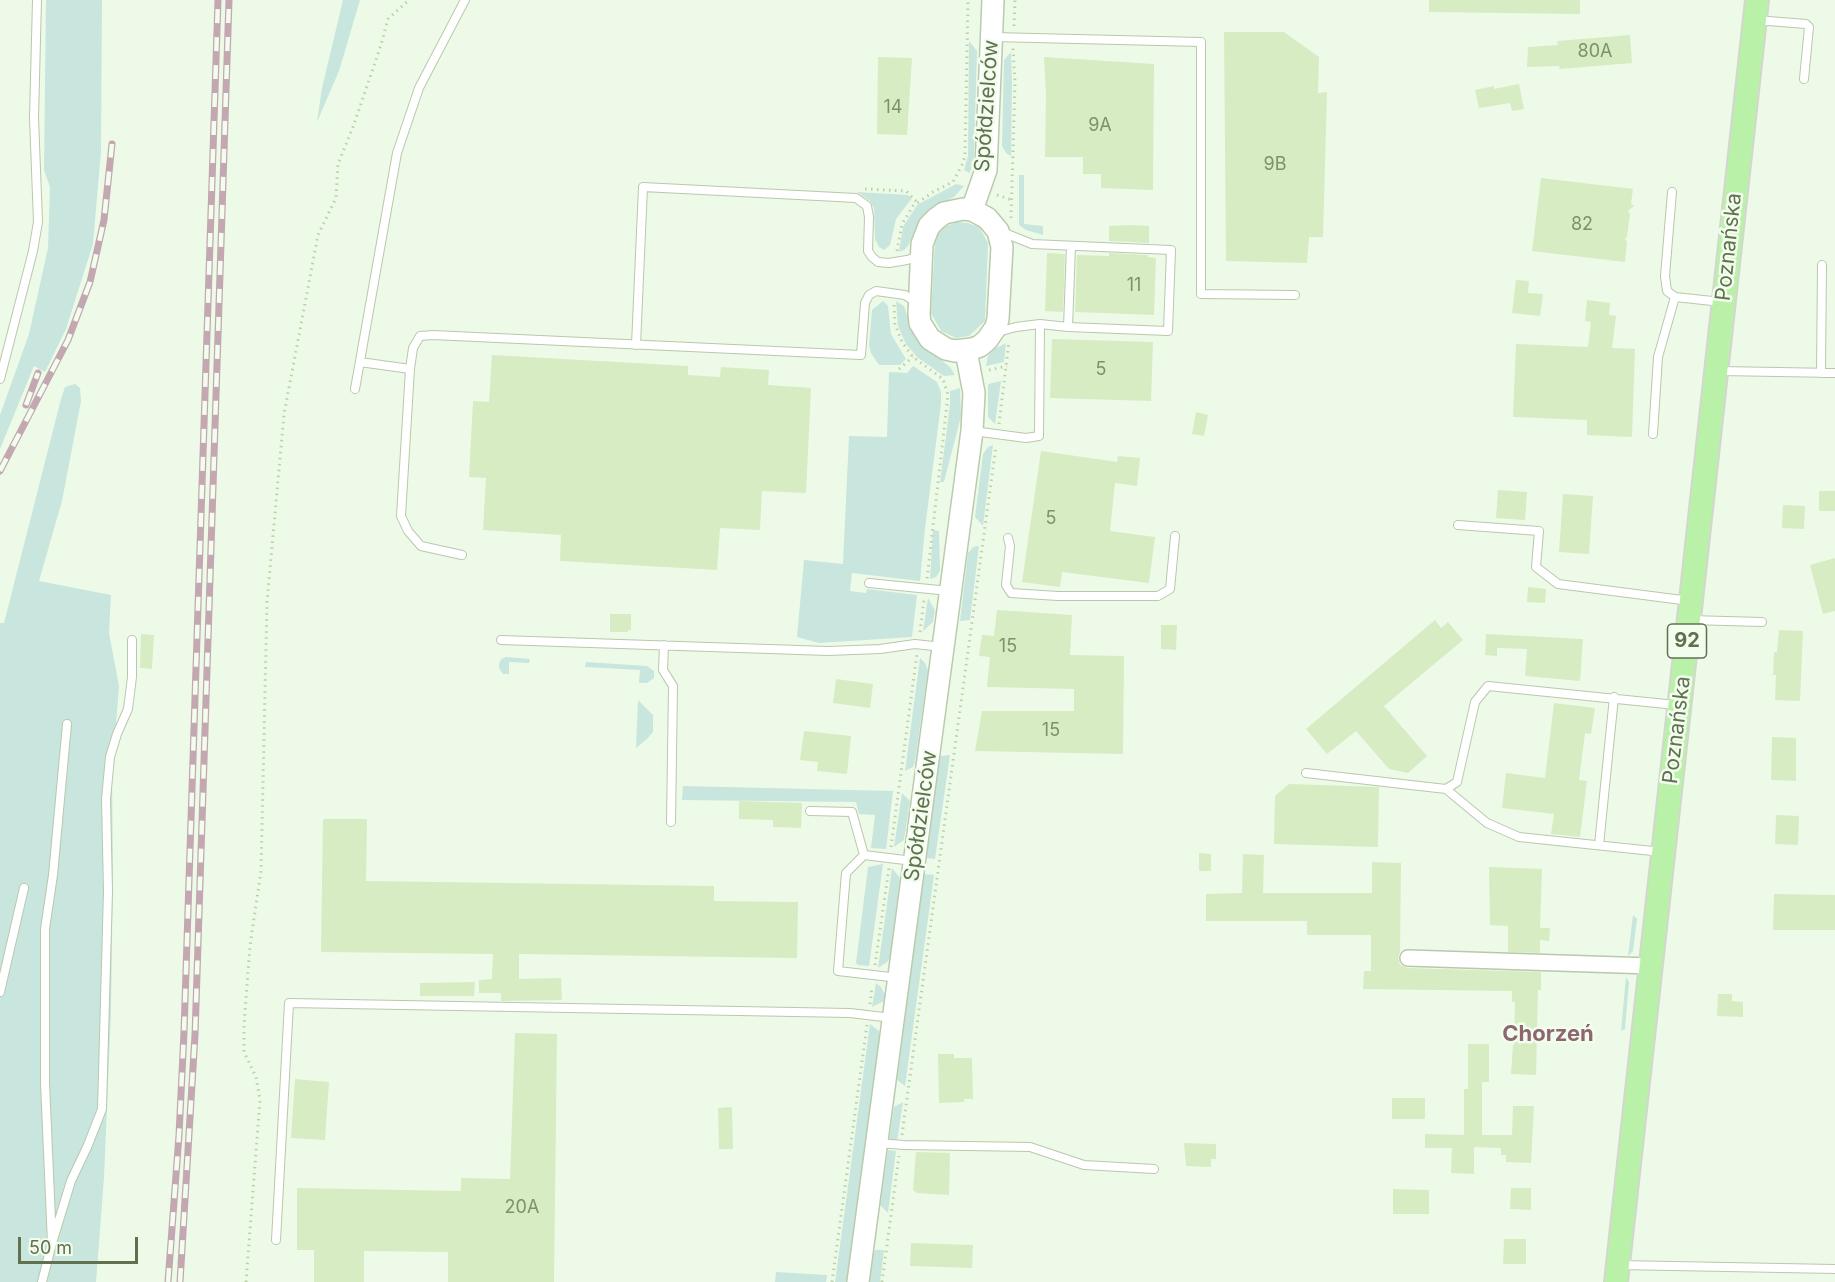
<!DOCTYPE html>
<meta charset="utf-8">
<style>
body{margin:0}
#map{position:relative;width:1835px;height:1282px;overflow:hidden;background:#edfae8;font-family:Inter,sans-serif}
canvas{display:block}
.scale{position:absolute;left:18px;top:1237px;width:120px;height:27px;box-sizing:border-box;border:3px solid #61714f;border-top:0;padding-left:8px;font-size:18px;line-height:21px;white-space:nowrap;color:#61714f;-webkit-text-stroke:4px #f2fdee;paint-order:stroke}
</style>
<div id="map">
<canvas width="1835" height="1282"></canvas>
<div class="scale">50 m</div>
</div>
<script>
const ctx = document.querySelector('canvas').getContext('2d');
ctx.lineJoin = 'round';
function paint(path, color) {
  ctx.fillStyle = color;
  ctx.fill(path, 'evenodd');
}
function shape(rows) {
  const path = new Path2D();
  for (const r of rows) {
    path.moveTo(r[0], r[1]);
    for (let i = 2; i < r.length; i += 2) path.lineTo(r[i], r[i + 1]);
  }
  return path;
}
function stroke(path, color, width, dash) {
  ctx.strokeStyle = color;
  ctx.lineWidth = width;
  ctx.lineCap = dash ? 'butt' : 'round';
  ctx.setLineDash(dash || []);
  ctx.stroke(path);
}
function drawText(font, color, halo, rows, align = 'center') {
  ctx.font = font + ' Inter,sans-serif';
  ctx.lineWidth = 5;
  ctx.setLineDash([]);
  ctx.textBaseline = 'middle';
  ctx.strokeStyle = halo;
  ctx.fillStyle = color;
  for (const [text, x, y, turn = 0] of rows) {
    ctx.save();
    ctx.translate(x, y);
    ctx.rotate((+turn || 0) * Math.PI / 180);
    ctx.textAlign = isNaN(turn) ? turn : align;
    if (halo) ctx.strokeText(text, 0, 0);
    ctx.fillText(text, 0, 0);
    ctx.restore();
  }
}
paint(shape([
 [46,0,102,0,101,151,93,244,66,329,45,372,34,366,0,449,0,415,29,334,48,248,50,187,44,170],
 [343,0,360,0,339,71,317,122,322,88],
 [969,41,977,51,974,157,970,173,964,170,968,156],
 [1011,52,1012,83,1011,156,1006,153,1002,146,1004,60],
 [1019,175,1024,175,1024,224,1043,226,1043,235,1026,230,1019,225],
 [956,184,964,186,954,197,928,210,920,219,908,246,904,250,899,252,903,227,917,205],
 [857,192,908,195,912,198,896,219,890,245,884,250,879,247,875,239,874,208,870,201],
 [957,222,968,223,979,227,988,243,985,321,969,336,956,338,941,331,931,313,935,241,938,233,946,226],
 [883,301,888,306,891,334,906,359,900,365,879,365,871,353,869,345,872,310],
 [896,301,904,306,913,333,924,346,950,367,955,375,944,376,917,357,906,344,898,326],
 [1006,343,1004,362,986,366,988,356,994,349],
 [913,366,937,382,941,392,941,404,925,528,920,581,852,573,850,591,866,593,867,589,917,595,912,637,819,643,797,637,804,560,843,564,849,436,887,437,889,372,907,373],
 [1001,381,995,424,988,417,988,384],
 [75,384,80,388,81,401,62,501,39,581,111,595,109,633,119,686,112,774,113,867,111,1013,104,1177,96,1282,0,1282,0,623,4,623,61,399,65,387],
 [960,388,961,416,957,432,944,482,940,482,950,404,950,391],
 [993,445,983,526,975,517,983,454,988,447],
 [933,530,939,531,940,571,936,577,930,579],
 [979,546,970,620,960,621,968,553,973,547],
 [928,598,935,610,933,622,923,631],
 [506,657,530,659,529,663,509,662,509,674,503,674,499,668,499,664,501,659],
 [920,658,925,663,928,670,915,762,913,767,905,771],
 [586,662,647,666,654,671,654,678,647,683,639,683,640,670,585,667],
 [638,700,653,715,653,732,647,739,636,748],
 [950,755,935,859,926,858,940,756],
 [683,786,893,791,886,849,871,848,875,815,859,814,856,802,682,800],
 [902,793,910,801,904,840,894,847],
 [883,864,869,966,858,965,856,963,868,867],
 [892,868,900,878,890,958,887,962,878,968],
 [924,874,934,875,905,1086,897,1080],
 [1633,915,1637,919,1633,951,1628,956],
 [1626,977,1629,982,1625,1029,1621,1031],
 [876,983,881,987,885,995,884,1001,872,1007],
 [870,1024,879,1031,880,1037,847,1282,835,1282],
 [903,1102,897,1142,889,1141,894,1107],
 [888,1150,896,1151,888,1213,880,1205],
 [876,1250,884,1250,880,1282,869,1282,873,1252],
 [776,1272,827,1275,826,1282,775,1282]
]), '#c8e6dd');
paint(shape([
 [1429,0,1580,0,1580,14,1429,12],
 [1224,32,1284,32,1319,57,1318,93,1327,92,1323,237,1309,237,1307,263,1226,261],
 [1630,35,1632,63,1560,69,1559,66,1527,67,1528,47,1558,45,1557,41],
 [878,57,912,58,907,135,877,134],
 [1044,57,1154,64,1153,190,1101,188,1101,174,1083,174,1083,157,1045,157,1046,95],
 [1519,84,1524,109,1512,111,1510,103,1479,108,1475,90,1494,86,1494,89],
 [1541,178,1633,189,1631,204,1634,206,1628,211,1630,214,1627,237,1625,239,1627,242,1625,262,1532,251],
 [1131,225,1149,226,1149,243,1109,241,1109,226],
 [1047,253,1065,254,1063,312,1045,311],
 [1109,253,1148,255,1148,257,1156,258,1154,315,1075,312,1077,255,1109,256],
 [1516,280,1529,281,1528,293,1543,294,1540,316,1512,313],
 [1587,300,1610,303,1609,315,1616,316,1612,348,1635,349,1632,437,1587,435,1587,420,1513,417,1516,344,1588,347,1591,322,1585,321],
 [1052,339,1153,342,1151,401,1050,398],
 [492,355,688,366,688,375,720,377,721,367,769,370,768,385,811,388,806,493,762,491,760,530,720,528,717,570,560,561,561,535,483,530,486,478,469,477,473,401,489,402],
 [1196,412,1208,415,1204,436,1192,434],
 [1041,451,1117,462,1118,456,1140,458,1137,486,1115,483,1110,531,1155,537,1149,583,1062,572,1060,587,1022,582],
 [1498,490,1527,492,1525,520,1496,518],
 [1819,491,1835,491,1835,511,1819,511],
 [1563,494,1593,496,1589,554,1559,552],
 [1783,505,1805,506,1804,529,1782,528],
 [1835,558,1835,611,1823,614,1810,565],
 [1528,587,1546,589,1545,603,1527,602],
 [997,610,1072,615,1070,655,1124,656,1123,754,975,751,982,711,1074,711,1074,689,987,687,990,657,979,656,982,635,994,636],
 [610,614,631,614,631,630,628,630,628,632,610,632],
 [1435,620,1441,628,1448,622,1463,640,1384,706,1427,756,1408,773,1389,769,1356,731,1327,754,1306,729],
 [1161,625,1177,625,1176,650,1161,649],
 [1779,630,1803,631,1800,701,1775,700,1776,675,1773,675,1774,652,1777,652],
 [141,634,154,635,152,669,140,668],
 [1486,634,1583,639,1580,681,1525,676,1527,649,1497,648,1497,656,1485,655],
 [836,679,873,684,870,708,833,703],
 [1554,703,1595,708,1591,734,1585,733,1579,780,1587,781,1580,837,1551,834,1554,814,1502,808,1506,773,1545,778],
 [804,731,851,736,847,774,817,771,818,762,800,760],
 [1772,737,1796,738,1796,781,1771,780],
 [1289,784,1379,787,1378,847,1274,844,1275,796],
 [739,801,802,803,801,828,773,827,773,820,739,819],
 [1776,815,1799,816,1798,845,1775,844],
 [323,819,367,819,366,881,714,886,714,901,798,902,797,958,519,954,519,979,561,978,562,1000,501,1001,501,993,479,993,479,980,492,979,493,954,321,952],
 [1199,853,1211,854,1211,871,1199,871],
 [1243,854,1264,855,1263,893,1372,893,1372,862,1401,863,1400,952,1398,958,1400,965,1408,968,1541,972,1541,990,1538,990,1536,1075,1511,1074,1513,1045,1514,1045,1515,1002,1512,1002,1512,991,1363,989,1364,971,1371,971,1371,935,1307,935,1307,921,1206,921,1206,894,1242,893],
 [1489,867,1542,869,1540,928,1550,928,1549,941,1540,940,1540,953,1508,952,1508,926,1490,925],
 [1774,894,1835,895,1835,930,1773,930],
 [475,982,474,996,420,996,420,983],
 [1718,994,1732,994,1732,1001,1743,1002,1743,1017,1717,1016],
 [515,1033,557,1034,554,1282,448,1282,448,1252,364,1251,364,1282,314,1282,314,1250,297,1250,297,1188,461,1191,461,1178,510,1179],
 [1468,1044,1489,1044,1489,1082,1482,1082,1482,1135,1512,1135,1513,1106,1534,1106,1531,1163,1506,1162,1506,1155,1501,1155,1501,1148,1474,1147,1474,1174,1451,1173,1452,1148,1425,1148,1425,1134,1464,1135,1464,1089,1468,1089],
 [938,1054,954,1054,954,1058,972,1058,973,1099,964,1099,964,1102,939,1103],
 [295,1079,329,1082,325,1140,291,1138],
 [1392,1098,1425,1098,1425,1119,1392,1119],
 [732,1107,733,1149,719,1149,718,1108],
 [1184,1143,1216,1144,1216,1159,1211,1159,1211,1167,1186,1166],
 [916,1152,950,1153,949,1195,917,1193,913,1190],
 [1511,1188,1531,1188,1531,1210,1510,1209],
 [1393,1189,1429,1190,1429,1214,1393,1214],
 [1504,1239,1526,1239,1526,1264,1503,1264],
 [911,1243,973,1245,972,1268,910,1266]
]), '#d7ecc3');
const lane = shape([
 [1756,20,1806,24,1809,27,1804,79],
 [993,37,1201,42,1201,294,1295,295],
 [1672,192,1665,276,1667,291,1675,297,1722,302],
 [1068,327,1071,246],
 [998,332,1016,327,1040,324,1068,327,1168,331,1171,250,1032,244,1002,232],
 [636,345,643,187,856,198,867,206,869,217,868,251,872,257,878,262,889,263,907,260,920,256],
 [360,362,410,369,413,348,420,336,433,335,861,355,865,303,869,295,876,291,905,295,917,303],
 [410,369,401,516,408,531,421,546,462,555],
 [1720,371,1835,373],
 [1821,373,1822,265],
 [0,379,33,251,38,222,34,118,37,0],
 [355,389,397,153,419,88,465,0],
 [973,431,1026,438,1039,436,1040,324],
 [1653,434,1658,357,1675,297],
 [1458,525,1539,531,1536,567,1558,584,1690,601],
 [1008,538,1010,546,1006,585,1011,593,1058,596,1158,596,1170,589,1175,536],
 [869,583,949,591],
 [1690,620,1762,622],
 [501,640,828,651,880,649,915,644,942,647],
 [664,645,663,670,673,686,671,822],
 [1306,773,1446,789,1457,782,1475,702,1488,686,1676,705],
 [1446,789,1487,823,1519,837,1662,852],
 [810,811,852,812,864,855],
 [1599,845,1614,697],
 [899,978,838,971,846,873,864,855,913,861],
 [0,992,24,888],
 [878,1143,904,1145,1030,1147,1084,1165,1154,1169],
 [276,1240,289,1003,850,1013,892,1018],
 [52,1243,71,1181,88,1145,102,1109,108,891,106,799,110,757,117,734,128,709,132,677,132,640],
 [1619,1265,1835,1269],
 [42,1282,52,1243,45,1083,45,929,53,875,67,724]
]);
const street = shape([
 [1408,958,1650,966]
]);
const secondary = shape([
 [963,209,972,210,987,218,998,231,1002,247,998,319,996,327,987,340,980,346,972,349,955,351,946,349,930,339,920,323,919,314,922,244,929,226,936,219,944,213,963,209],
 [972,210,986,170,993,0],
 [858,1282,972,431,974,393,966,351]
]);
const primary = shape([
 [1616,1282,1757,0]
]);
stroke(lane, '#b9c8ad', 10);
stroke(street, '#b9c8ad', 18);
stroke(secondary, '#b9cbab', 24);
stroke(primary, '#d3d7ce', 26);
stroke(shape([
 [1014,26,1015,0],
 [865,189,906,191,917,202],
 [997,195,1012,200],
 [1011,218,1015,83,1013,48],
 [897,251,902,224,913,206,933,192,953,182,963,163,965,155,968,0],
 [894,305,895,324,902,342,913,357,943,379,948,395,927,579],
 [899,369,913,357],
 [989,370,1007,366],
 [999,424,1009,341],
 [920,632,924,600],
 [891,847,917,654],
 [875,965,889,868],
 [870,1004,872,987],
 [902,1135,996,446],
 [246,1282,260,1100,256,1077,244,1052,244,1025,250,946,261,871,267,602,284,414,318,235,336,198,338,164,353,127,381,45,388,19,409,0],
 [832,1282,867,1025],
 [882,1282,899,1156]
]), '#bbd1a6', 3, [1.5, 4.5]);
stroke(lane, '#fff', 8);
stroke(street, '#fff', 15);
stroke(secondary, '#fff', 21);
stroke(primary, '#baf1a8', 22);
const rail = shape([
 [26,405,38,373],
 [0,471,68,340,90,282,104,220,112,144],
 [168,1282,179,1135,184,1032,218,0],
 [180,1282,195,1035,229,0]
]);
stroke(rail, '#c3a7b1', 7);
stroke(rail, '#f2fdee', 4.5, [14]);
drawText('18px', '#7e906c', null, [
 ["80A",1595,52],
 ["14",893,108],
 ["9A",1100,126],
 ["9B",1275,165],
 ["82",1582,225],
 ["11",1134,286],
 ["5",1101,370],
 ["5",1051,519],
 ["15",1008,647],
 ["15",1051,731],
 ["20A",522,1208]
]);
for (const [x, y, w] of [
 [1687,641,39]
]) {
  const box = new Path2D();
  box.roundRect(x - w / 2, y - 17, w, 34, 4.5);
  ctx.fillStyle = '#f2fdee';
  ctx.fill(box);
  stroke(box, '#61714f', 1.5);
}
drawText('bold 20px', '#61714f', null, [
 ["92",1687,641]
]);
drawText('21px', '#61714f', '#f2fdee', [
 ["Spółdzielców",987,106,-86],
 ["Poznańska",1729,247,-84],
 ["Poznańska",1677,730,-83],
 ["Spółdzielców",921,816,-82]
]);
drawText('bold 22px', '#8d666f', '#f2fdee', [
 ["Chorzeń",1548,1034]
]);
</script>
